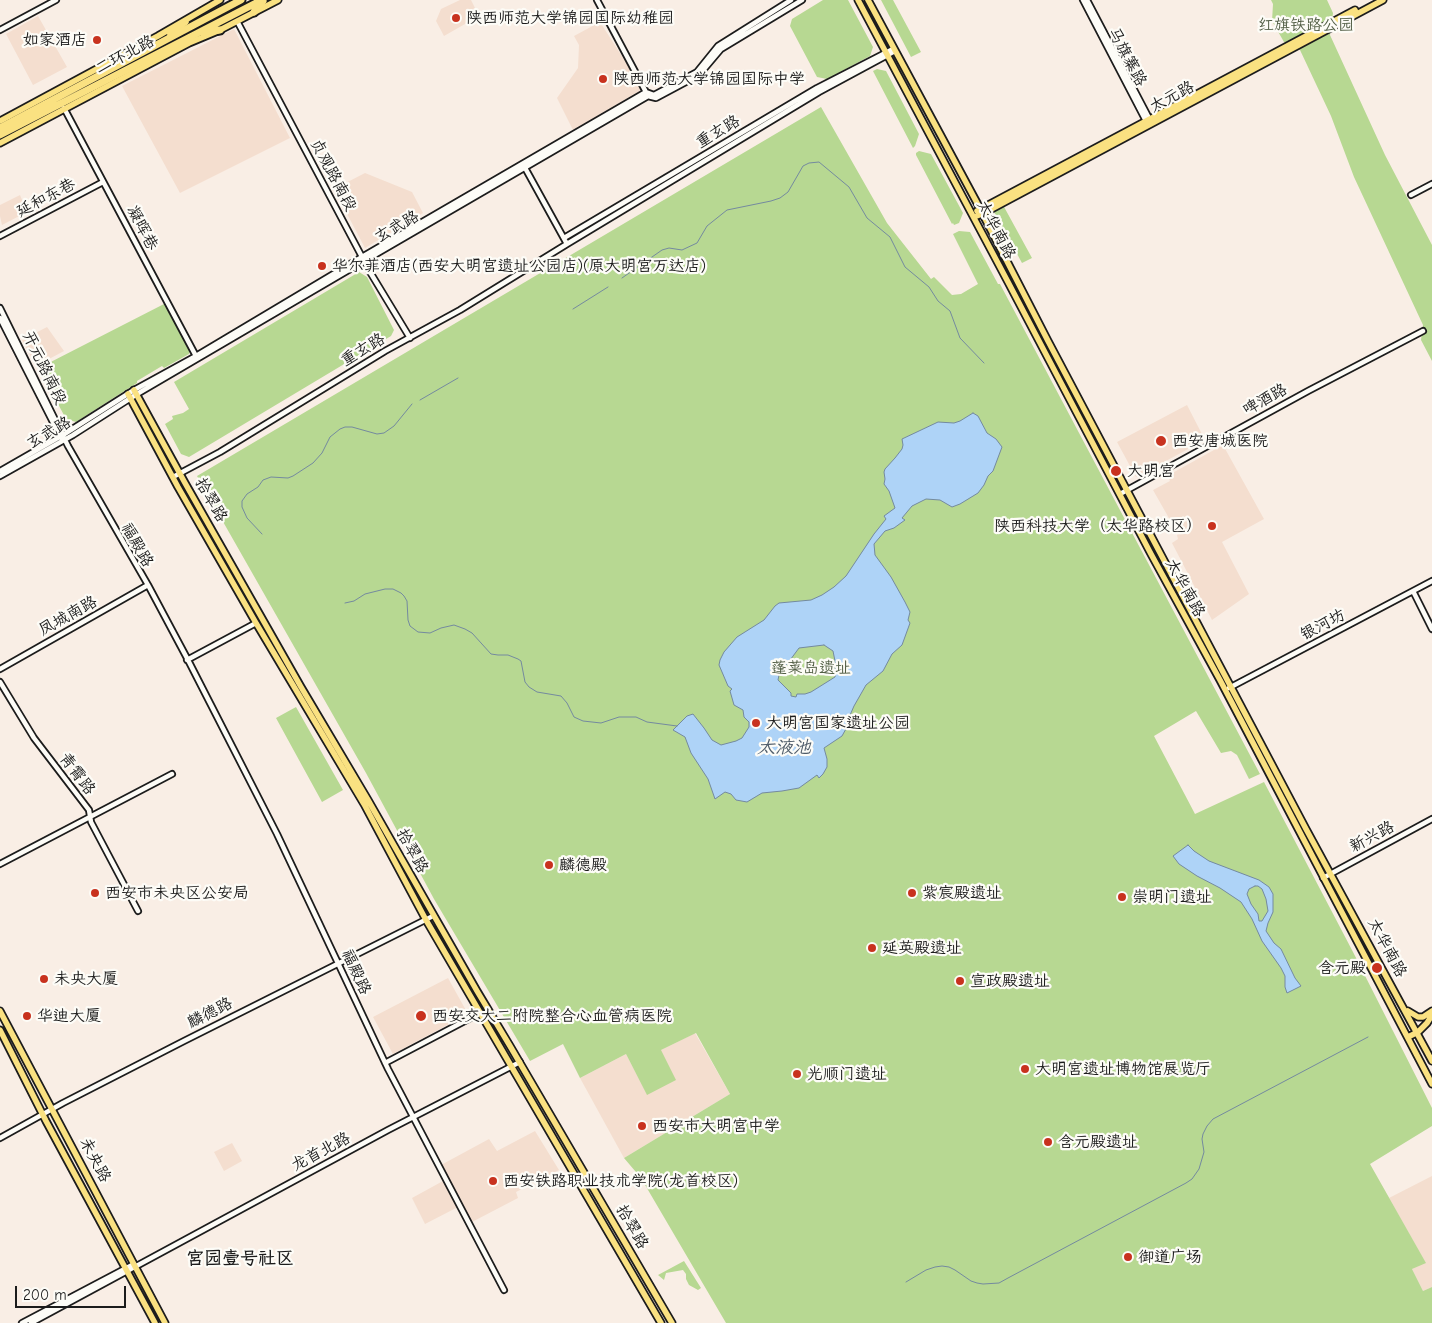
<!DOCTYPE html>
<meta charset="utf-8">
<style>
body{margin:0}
#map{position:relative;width:1432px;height:1323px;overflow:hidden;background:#f9eee5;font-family:"Comic Neue",sans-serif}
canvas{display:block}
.scale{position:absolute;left:15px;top:1286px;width:111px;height:22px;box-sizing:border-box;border:2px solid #1c1c1c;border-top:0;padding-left:6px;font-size:15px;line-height:18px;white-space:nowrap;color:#1c1c1c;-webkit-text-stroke:4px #fdfcf7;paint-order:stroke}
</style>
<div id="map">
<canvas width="1432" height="1323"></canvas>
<div class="scale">200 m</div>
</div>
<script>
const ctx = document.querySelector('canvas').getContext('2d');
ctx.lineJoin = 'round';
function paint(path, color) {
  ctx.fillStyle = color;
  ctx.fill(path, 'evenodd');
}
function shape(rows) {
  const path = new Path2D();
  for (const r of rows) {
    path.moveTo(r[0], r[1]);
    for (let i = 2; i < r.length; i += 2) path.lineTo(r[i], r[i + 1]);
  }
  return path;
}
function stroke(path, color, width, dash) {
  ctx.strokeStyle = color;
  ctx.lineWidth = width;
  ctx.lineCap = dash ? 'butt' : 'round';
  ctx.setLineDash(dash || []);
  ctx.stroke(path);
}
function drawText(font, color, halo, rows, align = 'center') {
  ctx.font = font + ' "Comic Neue","LXGW WenKai TC",sans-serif';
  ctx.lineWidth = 4.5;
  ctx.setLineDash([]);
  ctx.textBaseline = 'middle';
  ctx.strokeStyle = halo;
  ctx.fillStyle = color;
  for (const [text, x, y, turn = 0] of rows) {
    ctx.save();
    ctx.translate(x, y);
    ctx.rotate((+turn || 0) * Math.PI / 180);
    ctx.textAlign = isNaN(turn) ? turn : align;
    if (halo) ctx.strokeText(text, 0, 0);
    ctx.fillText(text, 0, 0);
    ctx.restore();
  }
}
paint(shape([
 [460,0,471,0,479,16,444,36,436,21,441,9],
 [38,16,67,67,33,85,6,34],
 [600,22,643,89,573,130,557,98,578,68,579,45,574,36],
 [234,29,290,138,180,193,122,86],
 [365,173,412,192,423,213,365,248,334,189],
 [20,195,27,212,2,225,0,216,0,205],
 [47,327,64,351,36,366,22,340],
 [1187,405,1205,440,1136,477,1117,442],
 [1223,445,1264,519,1222,542,1249,594,1212,620,1172,543,1178,539,1177,535,1178,534,1153,490,1170,481,1167,476],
 [448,978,468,1014,393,1054,373,1017],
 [695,1033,730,1094,624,1158,580,1078,626,1054,647,1094,661,1050],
 [535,1131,559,1170,516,1192,518,1198,472,1222,441,1165,489,1139,497,1151],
 [232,1143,242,1161,224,1171,214,1152],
 [1432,1176,1432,1287,1423,1291,1412,1269,1425,1262,1389,1198],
 [443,1181,458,1207,425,1224,412,1198]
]), '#f4decf');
paint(shape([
 [823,0,848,0,873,47,870,56,827,79,817,77,790,26,792,19],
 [881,0,893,0,921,52,911,57],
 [1271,0,1327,0,1333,13,1330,35,1385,155,1432,245,1432,361,1421,340,1423,325,1354,177,1331,116,1300,50,1284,42,1272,21,1273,4],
 [877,69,886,71,919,134,915,146,913,148,874,73,873,71],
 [821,107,887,223,931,279,934,277,952,295,961,294,978,284,953,234,959,231,970,232,998,284,1000,284,1260,774,1249,779,1237,755,1231,751,1221,753,1196,711,1154,736,1195,814,1264,782,1353,952,1432,1108,1432,1126,1370,1164,1426,1263,1412,1269,1423,1291,1432,1287,1432,1323,726,1323,641,1178,624,1158,730,1094,696,1033,661,1050,676,1080,647,1095,626,1054,580,1078,563,1044,530,1061,434,899,366,773,197,476],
 [919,151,931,154,963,213,959,223,954,225,953,223,952,224,916,155,916,153],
 [1003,205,1032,258,1022,263,993,210],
 [359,272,367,277,394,330,391,336,189,457,181,454,165,424,173,419,172,416,183,413,189,409,174,382],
 [164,304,190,351,189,354,164,368,162,366,137,381,137,383,76,422,66,419,39,368],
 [296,707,343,790,322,802,276,718],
 [684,1261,701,1288,698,1290,689,1285,686,1279,686,1274,683,1270,666,1273,664,1280,658,1275]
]), '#b7d892');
const water = shape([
 [973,413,978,416,987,433,996,439,1002,447,993,471,988,476,984,485,978,493,960,504,952,507,940,500,926,499,912,506,902,518,905,520,894,528,885,531,874,544,875,555,891,577,905,602,910,612,908,620,910,623,902,645,892,654,883,671,866,685,854,706,847,722,847,727,842,736,824,748,827,759,827,767,823,774,819,778,817,775,799,788,782,791,762,793,747,802,736,800,731,794,725,792,715,799,708,779,691,753,685,737,673,730,687,716,693,714,704,728,712,740,721,745,736,741,742,738,749,727,749,722,744,717,743,710,734,705,730,691,732,689,728,686,719,665,720,660,724,652,737,637,764,620,775,606,779,603,811,600,822,595,834,587,846,576,874,534,886,519,884,516,895,508,889,491,884,484,885,479,884,472,885,469,895,458,902,449,903,445,902,439,938,422,954,423,960,421,973,413],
 [824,645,833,651,835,661,835,668,836,672,835,677,811,692,805,694,797,694,796,697,791,696,791,693,778,680,779,675,799,648,824,645],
 [1188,845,1194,851,1209,861,1259,880,1269,887,1273,894,1273,912,1268,923,1266,931,1274,943,1281,949,1295,978,1301,986,1287,993,1285,987,1285,976,1281,968,1262,941,1252,919,1241,902,1220,888,1197,876,1179,864,1173,856,1188,845],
 [1255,886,1258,886,1262,889,1266,899,1268,911,1262,921,1259,921,1258,914,1251,904,1247,894,1249,889,1255,886]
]);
paint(water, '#aed3f7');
stroke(water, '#748a9f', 1);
stroke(shape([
 [622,278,662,250,669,248,682,250,697,243,707,226,727,210,771,201,780,198,788,192,803,166,809,163,819,162,849,187,867,218,890,237,905,267,929,287,938,301,950,311,960,338,984,363],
 [573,309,608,287],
 [420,400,458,378],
 [262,534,247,518,242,507,242,501,247,494,258,487,263,480,271,477,288,478,293,476,313,463,322,453,330,437,340,429,345,427,352,427,377,434,384,433,394,426,412,404],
 [345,603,354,601,365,594,385,589,393,589,401,593,404,596,407,601,408,620,410,626,418,632,430,633,441,628,454,625,465,629,472,633,491,654,498,655,508,655,518,659,521,661,525,682,529,687,537,692,561,696,567,703,574,717,583,721,601,723,619,717,636,717,647,722,677,726],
 [906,1282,926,1270,935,1267,942,1266,949,1267,955,1270,971,1281,977,1283,983,1284,999,1283,1008,1278,1186,1183,1192,1179,1199,1169,1204,1152,1202,1139,1203,1134,1207,1126,1213,1119,1368,1037]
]), '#748a9f', 1);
const minor = shape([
 [597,0,647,94],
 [1083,0,1147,123],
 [1087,0,1150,120],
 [237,21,370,272,410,338],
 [0,30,56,0],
 [64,108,197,358],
 [524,166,567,244,819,92,895,51],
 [1411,195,1432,184],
 [0,236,103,182],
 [564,238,817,88,893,49],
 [0,308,68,446,148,585,188,660,277,834,388,1069,504,1290],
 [0,318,61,438],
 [0,471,63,435,134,390,196,356,362,257,646,92,654,95,697,72,718,46,791,0],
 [0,476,73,435,137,394,364,261,648,96,656,98,699,75,721,49,802,0],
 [173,477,220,452,385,351,460,310,567,244],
 [1120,494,1308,391,1423,331],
 [1413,591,1432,629],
 [187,660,256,623],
 [0,669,148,585],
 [0,682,34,738,89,810,91,822,138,911],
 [1229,688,1432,581],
 [0,864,172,774],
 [1323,878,1432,819],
 [385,1063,480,1013],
 [0,1138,63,1103,184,1041,433,916],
 [22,1323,134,1264],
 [31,1323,388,1130,520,1062]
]);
const major = shape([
 [858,0,1008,282,1151,554,1220,680,1432,1084],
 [868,0,976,201,1048,341,1306,829,1432,1061],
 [170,35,186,22],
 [0,121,158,36,220,0],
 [0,143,189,43,220,30,278,0],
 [977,211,1355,10],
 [974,217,982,214,1383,0],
 [134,390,185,483,301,687,368,800,477,991,510,1046,672,1323],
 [128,394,178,487,256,623,364,804,426,920,661,1323],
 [0,1011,165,1323],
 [1408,1011,1418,1017,1423,1017,1432,1011],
 [0,1030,46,1121,155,1323],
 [1408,1037,1418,1032,1427,1023,1432,1015]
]);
const highway = shape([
 [254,12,263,1],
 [203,32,220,30],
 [0,128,241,0],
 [0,135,262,0]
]);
stroke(minor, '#1c1c1c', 8);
stroke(major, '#1c1c1c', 9);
stroke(highway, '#1c1c1c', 11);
stroke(minor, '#fdfcf7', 4.5);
stroke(major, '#fae181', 5.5);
stroke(highway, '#fae181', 7);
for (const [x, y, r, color] of [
 [456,18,5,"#c8321e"],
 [97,40,5,"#c8321e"],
 [603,79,5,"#c8321e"],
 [322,266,5,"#c8321e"],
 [1161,441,6,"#c8321e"],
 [1116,471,6,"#c8321e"],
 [1212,526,5,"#c8321e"],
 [756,723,5,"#c8321e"],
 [549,865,5,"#c8321e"],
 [95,893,5,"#c8321e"],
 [912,893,5,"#c8321e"],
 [1122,897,5,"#c8321e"],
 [872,948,5,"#c8321e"],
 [1377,968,6,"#c8321e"],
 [44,979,5,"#c8321e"],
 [960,981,5,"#c8321e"],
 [27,1016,5,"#c8321e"],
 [421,1016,6,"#c8321e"],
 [1025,1069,5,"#c8321e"],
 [797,1074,5,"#c8321e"],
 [642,1126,5,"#c8321e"],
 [1048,1142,5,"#c8321e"],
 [493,1181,5,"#c8321e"],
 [1128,1257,5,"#c8321e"]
]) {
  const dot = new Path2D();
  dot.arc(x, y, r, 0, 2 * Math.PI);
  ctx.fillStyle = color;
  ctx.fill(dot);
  stroke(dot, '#fdfcf7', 2);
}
drawText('16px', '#1c1c1c', '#fdfcf7', [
 ["陕西师范大学锦园国际幼稚园",466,18],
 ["如家酒店",87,40,"right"],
 ["陕西师范大学锦园国际中学",613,79],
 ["华尔菲酒店(西安大明宫遗址公园店)(原大明宫万达店)",332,266],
 ["西安唐城医院",1172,441],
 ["大明宫",1127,471],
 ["陕西科技大学（太华路校区）",1202,526,"right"],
 ["大明宫国家遗址公园",766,723],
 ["麟德殿",559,865],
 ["西安市未央区公安局",105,893],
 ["紫宸殿遗址",922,893],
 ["崇明门遗址",1132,897],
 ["延英殿遗址",882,948],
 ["含元殿",1366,968,"right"],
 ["未央大厦",54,979],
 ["宣政殿遗址",970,981],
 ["华迪大厦",37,1016],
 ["西安交大二附院整合心血管病医院",432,1016],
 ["大明宫遗址博物馆展览厅",1035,1069],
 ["光顺门遗址",807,1074],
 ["西安市大明宫中学",652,1126],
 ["含元殿遗址",1058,1142],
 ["西安铁路职业技术学院(龙首校区)",503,1181],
 ["御道广场",1138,1257]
], 'left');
drawText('16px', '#525e45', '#fdfcf7', [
 ["红旗铁路公园",1306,25],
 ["蓬莱岛遗址",811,668]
]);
drawText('16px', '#1c1c1c', '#fdfcf7', [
 ["二环北路",125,55,-28],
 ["马旗寨路",1127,57,62],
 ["太元路",1172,97,-28],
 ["重玄路",718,132,-31],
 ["贞观路南段",333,175,62],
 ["延和东巷",46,198,-28],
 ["玄武路",397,227,-30],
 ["凝晖巷",142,228,62],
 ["太华南路",996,230,62],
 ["重玄路",363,350,-31],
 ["开元路南段",44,368,64],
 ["啤酒路",1265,400,-29],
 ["玄武路",49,433,-30],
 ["拾翠路",211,500,60],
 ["福殿路",137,545,60],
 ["太华南路",1185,588,61],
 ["凤城南路",68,616,-29],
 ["银河坊",1323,625,-28],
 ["青霄路",77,774,53],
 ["新兴路",1372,837,-28],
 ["拾翠路",412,851,61],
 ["太华南路",1387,948,62],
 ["福殿路",356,972,65],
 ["麟德路",210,1013,-27],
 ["龙首北路",321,1152,-28],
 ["未央路",95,1160,62],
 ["拾翠路",632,1227,60]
]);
drawText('italic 18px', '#4f5c69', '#fdfcf7', [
 ["太液池",784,748]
]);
drawText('bold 18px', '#1c1c1c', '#fdfcf7', [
 ["宫园壹号社区",240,1259]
]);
</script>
